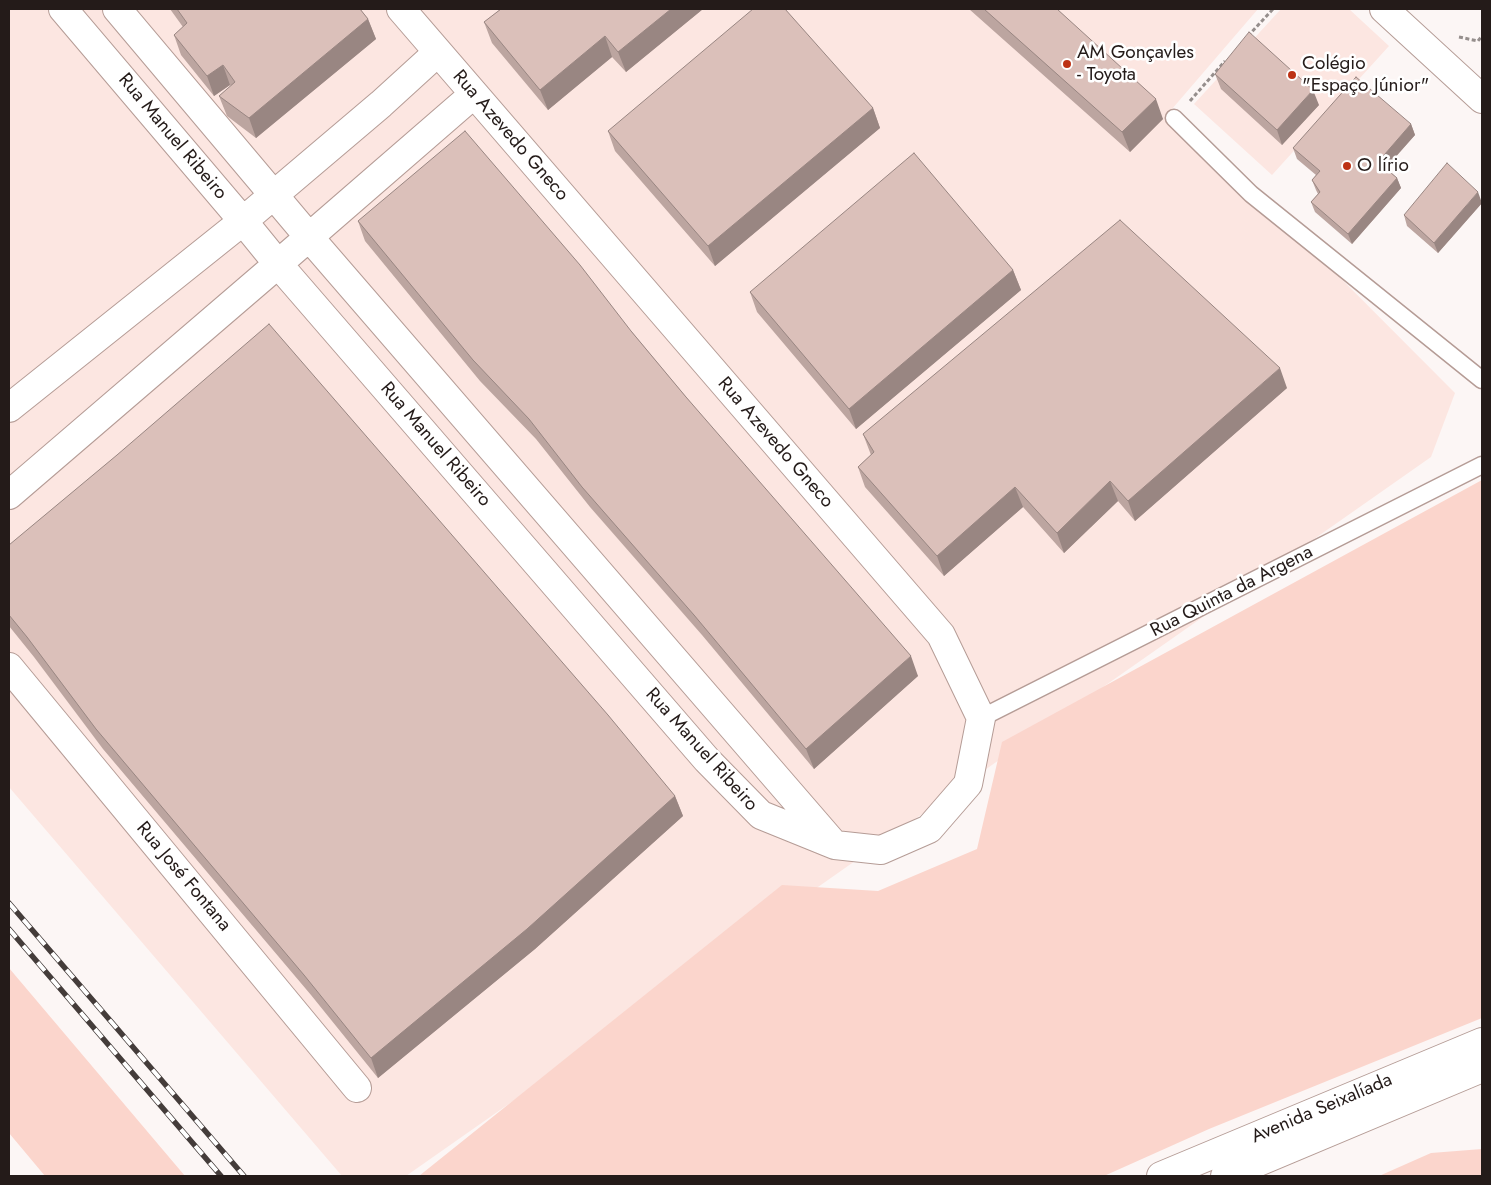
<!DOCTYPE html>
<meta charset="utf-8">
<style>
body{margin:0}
#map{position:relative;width:1491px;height:1185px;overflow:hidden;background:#fcf6f5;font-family:Jost,sans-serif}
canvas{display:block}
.frame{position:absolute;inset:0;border:10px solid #241b19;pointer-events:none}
</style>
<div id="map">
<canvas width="1491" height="1185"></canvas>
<div class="frame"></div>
</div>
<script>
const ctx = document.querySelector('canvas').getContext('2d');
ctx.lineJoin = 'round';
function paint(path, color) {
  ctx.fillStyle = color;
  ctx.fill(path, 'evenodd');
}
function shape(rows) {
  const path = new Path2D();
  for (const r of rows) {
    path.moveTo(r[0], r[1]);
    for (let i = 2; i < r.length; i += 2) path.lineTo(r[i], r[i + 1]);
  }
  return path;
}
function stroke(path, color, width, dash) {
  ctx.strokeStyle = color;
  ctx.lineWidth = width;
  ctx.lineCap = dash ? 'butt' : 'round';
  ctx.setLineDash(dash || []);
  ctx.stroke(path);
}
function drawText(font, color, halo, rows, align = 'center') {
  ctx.font = font + ' Jost,sans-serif';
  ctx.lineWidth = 5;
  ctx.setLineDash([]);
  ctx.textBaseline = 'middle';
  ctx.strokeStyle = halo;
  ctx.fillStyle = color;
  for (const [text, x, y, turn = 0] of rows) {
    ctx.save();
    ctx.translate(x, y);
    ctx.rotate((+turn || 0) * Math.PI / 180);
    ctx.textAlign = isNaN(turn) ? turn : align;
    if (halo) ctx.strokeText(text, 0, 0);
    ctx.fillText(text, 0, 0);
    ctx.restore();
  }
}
paint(shape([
 [9,9,1258,9,1172,109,1455,393,1431,457,406,1176,342,1176,9,787],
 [1281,9,1349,9,1389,46,1272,175,1194,104]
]), '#fce6e1');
paint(shape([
 [1482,480,1482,1018,1209,1129,1104,1176,419,1176,782,885,878,891,977,849,1002,742],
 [9,968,185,1176,45,1176,9,1133],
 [1482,1149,1482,1176,1379,1176,1431,1153]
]), '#fbd5cc');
const lane = shape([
 [1174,118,1251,194,1482,380],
 [981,718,1482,465]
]);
const street = shape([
 [63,9,243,221,278,264,707,760,761,815,835,845,881,850,929,829,968,784,981,718,941,635,401,9],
 [117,9,309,237,832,842],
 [9,408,243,221,381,104,438,52],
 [9,495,278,264,474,94],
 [9,667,357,1088],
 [1161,1176,1482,1042],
 [1225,1176,1482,1068]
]);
const primary = shape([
 [1384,9,1482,99]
]);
stroke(lane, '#b59c96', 19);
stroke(street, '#b59c96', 30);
stroke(primary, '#b59c96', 30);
stroke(shape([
 [1248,36,1273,9],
 [1459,37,1478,41,1482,36],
 [1190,101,1225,61]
]), '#958e8c', 3, [4, 2.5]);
stroke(lane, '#fff', 16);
stroke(street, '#fff', 28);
stroke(primary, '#fff', 28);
const rail = shape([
 [9,903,244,1176],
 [9,929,221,1176]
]);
stroke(rail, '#443c3a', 5.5);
stroke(rail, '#fff', 4, [11]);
paint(shape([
 [170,9,360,9,368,19,376,39,256,138,227,116,219,96,231,86,230,85,214,96,181,55,174,35,183,27],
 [501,9,703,9,626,72,612,57,548,110,492,43,484,22],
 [969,9,1057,9,1163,119,1130,152],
 [1215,74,1319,105,1282,145,1221,89],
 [873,108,880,128,715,266,615,151,608,131],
 [1411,124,1415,135,1386,168,1397,178,1401,188,1352,244,1315,212,1311,202,1318,194,1316,190,1312,180,1316,175,1297,159,1293,148],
 [1482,203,1438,253,1407,226,1404,215],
 [358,221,631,331,918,676,814,769,702,635,590,507,536,439,480,381,365,241],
 [1013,270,1021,290,856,429,757,312,750,292],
 [1287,388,1135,521,1118,501,1064,553,1023,507,944,576,865,487,858,467,871,455,863,434],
 [9,545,675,796,683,816,535,949,378,1078,311,995,103,749,34,657,9,626]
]), '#bca5a0');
paint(shape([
 [671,9,703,9,626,72,618,52],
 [368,19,376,39,256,138,249,118],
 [605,36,612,57,548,110,540,90],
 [223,65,230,85,214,96,207,76],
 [1313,90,1319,105,1282,145,1277,130],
 [1156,99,1163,119,1130,152,1122,132],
 [873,108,880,128,715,266,708,246],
 [1411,124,1415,135,1382,172,1378,162],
 [1397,178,1401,188,1352,244,1348,234],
 [1478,192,1482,203,1438,253,1434,243],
 [1013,270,1021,290,856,429,849,409],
 [1280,368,1287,388,1135,521,1128,501],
 [1110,481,1118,501,1064,553,1057,533],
 [1015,487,1023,507,944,576,937,556],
 [911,656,918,676,814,769,806,749],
 [675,796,683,816,535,949,378,1078,371,1058]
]), '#998682');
const building = shape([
 [177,9,360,9,368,19,249,118,219,96,235,82,223,65,207,76,174,35,187,23,177,9],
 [501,9,671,9,618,52,605,36,540,90,484,22,501,9],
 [753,9,785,9,873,108,708,246,608,131,753,9],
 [984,9,1057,9,1156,99,1122,132,984,9],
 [1249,32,1313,90,1277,130,1215,74,1249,32],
 [1356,77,1411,124,1378,162,1397,178,1348,234,1311,202,1320,192,1312,180,1320,171,1293,148,1356,77],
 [465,131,580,265,631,331,686,397,911,656,806,749,694,615,582,487,529,419,473,360,358,221,465,131],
 [914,153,1013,270,849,409,750,292,914,153],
 [1447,163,1478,192,1434,243,1404,215,1447,163],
 [1120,220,1280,368,1128,501,1110,481,1057,533,1015,487,937,556,858,467,874,452,863,434,1120,220],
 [269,324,608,715,675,796,527,929,371,1058,304,975,96,729,27,637,9,615,9,545,117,455,269,324]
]);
paint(building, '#dbc0ba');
stroke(building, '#998682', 1);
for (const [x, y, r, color] of [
 [1067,64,5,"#bd3215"],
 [1292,75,5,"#bd3215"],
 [1347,166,5,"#bd3215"]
]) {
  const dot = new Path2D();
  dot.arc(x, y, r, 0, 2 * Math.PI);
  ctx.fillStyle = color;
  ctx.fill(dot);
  stroke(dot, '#fff', 2);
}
drawText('19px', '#241b19', '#fff', [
 ["AM Gonçavles",1077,53],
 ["- Toyota",1077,75],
 ["Colégio",1302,64],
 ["\"Espaço Júnior\"",1302,86],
 ["O lírio",1357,166]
], 'left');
drawText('19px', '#241b19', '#fff', [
 ["Rua Azevedo Gneco",510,136,49],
 ["Rua Manuel Ribeiro",172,137,50],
 ["Rua Azevedo Gneco",775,443,49],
 ["Rua Manuel Ribeiro",435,445,49],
 ["Rua Quinta da Argena",1232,592,-27],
 ["Rua Manuel Ribeiro",701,750,48],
 ["Rua José Fontana",183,877,50],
 ["Avenida Seixalíada",1322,1109,-23]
]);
</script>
